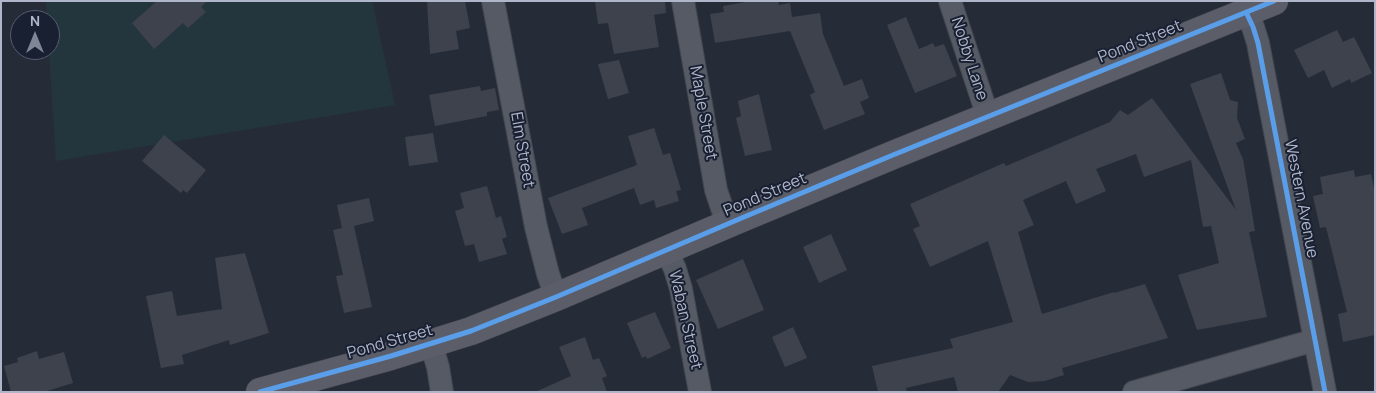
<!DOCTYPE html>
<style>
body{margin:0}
#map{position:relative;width:1376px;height:393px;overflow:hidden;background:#262c37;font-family:Manrope,sans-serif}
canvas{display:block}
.frame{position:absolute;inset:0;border:2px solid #afb6c9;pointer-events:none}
.north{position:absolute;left:10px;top:10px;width:50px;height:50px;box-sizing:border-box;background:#192032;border:1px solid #555c6e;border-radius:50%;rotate:0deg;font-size:14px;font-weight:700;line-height:20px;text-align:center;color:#afb6c9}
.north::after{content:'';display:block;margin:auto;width:18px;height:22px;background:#7f8696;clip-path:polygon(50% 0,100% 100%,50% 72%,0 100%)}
</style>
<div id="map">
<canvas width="1376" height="393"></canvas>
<div class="frame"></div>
<div class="north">N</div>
</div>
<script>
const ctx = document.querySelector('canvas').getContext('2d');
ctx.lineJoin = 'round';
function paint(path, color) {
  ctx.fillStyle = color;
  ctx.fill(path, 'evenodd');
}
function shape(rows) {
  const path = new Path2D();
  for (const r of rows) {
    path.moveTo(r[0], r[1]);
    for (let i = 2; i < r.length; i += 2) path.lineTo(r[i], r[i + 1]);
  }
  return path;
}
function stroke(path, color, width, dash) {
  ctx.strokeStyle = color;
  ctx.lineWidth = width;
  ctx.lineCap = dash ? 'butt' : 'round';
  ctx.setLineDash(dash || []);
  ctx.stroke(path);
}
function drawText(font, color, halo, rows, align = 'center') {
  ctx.font = font + ' Manrope,sans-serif';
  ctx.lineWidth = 4;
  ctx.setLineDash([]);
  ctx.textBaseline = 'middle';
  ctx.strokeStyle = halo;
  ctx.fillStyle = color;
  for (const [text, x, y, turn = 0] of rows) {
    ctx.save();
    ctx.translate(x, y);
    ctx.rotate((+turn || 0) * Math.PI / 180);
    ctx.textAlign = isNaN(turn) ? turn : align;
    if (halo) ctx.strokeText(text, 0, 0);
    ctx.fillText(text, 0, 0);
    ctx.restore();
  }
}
paint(shape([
 [46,1,372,1,395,105,56,161,49,50,50,50,50,20,47,20]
]), '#23363d');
paint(shape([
 [157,1,207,1,201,7,206,12,188,28,183,23,154,49,132,23],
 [427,1,465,1,470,28,456,31,459,49,430,54],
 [595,1,665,1,666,13,646,16,654,15,659,47,614,54,608,23,598,24],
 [751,1,778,1,779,5,790,3,792,17,820,13,823,34,844,86,862,79,869,98,860,102,865,114,824,130,810,95,815,92,790,31,715,43,710,14,724,12,723,6],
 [906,17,919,49,933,43,935,47,944,44,957,76,915,93,887,25],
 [1337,30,1343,42,1354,37,1372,73,1351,83,1350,79,1332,88,1324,70,1308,78,1294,50],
 [619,60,629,93,608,99,598,64],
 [1221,73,1230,100,1238,102,1237,118,1245,139,1236,143,1243,159,1255,231,1249,232,1267,317,1197,330,1178,275,1219,263,1211,226,1203,227,1191,160,1144,177,1136,154,1096,169,1106,191,1076,204,1066,181,1023,200,1034,225,1018,232,1042,314,1114,292,1114,293,1145,284,1168,338,1062,368,1064,375,1045,381,1028,382,1010,375,998,392,958,392,954,377,906,388,907,392,878,392,872,366,953,348,950,339,1013,322,988,241,930,267,913,229,920,226,910,204,1004,163,1006,166,1110,122,1120,110,1128,115,1152,98,1236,210,1190,84],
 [480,86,481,91,495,88,499,110,487,112,487,116,435,126,429,95],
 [759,94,772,150,745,156,736,118,741,116,738,101],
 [654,128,663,155,670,153,681,190,676,191,679,201,656,208,654,200,640,205,634,188,582,208,588,225,562,234,548,198,637,165,628,136],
 [433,133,438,162,409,166,405,137],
 [164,135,206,170,187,193,183,190,181,193,142,161],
 [1354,170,1355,177,1371,174,1375,193,1375,335,1343,342,1338,314,1347,312,1326,227,1320,228,1313,196,1323,194,1320,177],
 [487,186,496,218,501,216,507,237,502,239,507,254,479,262,474,244,465,246,455,211,464,208,460,193],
 [369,198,374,221,354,226,372,307,344,313,336,276,343,275,333,230,342,228,337,205],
 [831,234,847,270,819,283,803,247],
 [245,253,269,333,230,345,229,340,182,355,184,364,161,368,146,296,172,291,177,316,222,309,215,258],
 [743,259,764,310,718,329,696,280],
 [655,312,671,348,647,359,646,356,642,358,627,323],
 [793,327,807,358,785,367,772,337],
 [585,337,593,360,599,358,607,376,602,378,607,392,535,392,571,376,559,347],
 [37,351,39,359,64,352,73,383,44,392,11,392,4,366,18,362,17,358]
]), '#3e424d');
const street = shape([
 [493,1,536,227,548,274,556,297],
 [683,1,716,190,722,208,728,224],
 [950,1,988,117],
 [1246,12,1253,27,1258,43,1325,392],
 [666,249,675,269,681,289,700,392],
 [431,344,438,367,442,392],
 [1134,392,1315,340]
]);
const secondary = shape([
 [260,392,391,356,471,331,556,297,744,217,893,155,1274,1]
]);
stroke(street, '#434750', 24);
stroke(secondary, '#434750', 29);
stroke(street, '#565a64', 22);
stroke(secondary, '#5b5e69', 28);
stroke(shape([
 [1246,12,1253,27,1258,43,1325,392],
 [260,392,391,356,471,331,556,297,744,217,893,155,1274,1]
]), '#5a9eea', 5);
drawText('16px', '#afb6c9', '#192032', [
 ["Pond Street",1140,42,-22],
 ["Nobby Lane",969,59,72],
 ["Maple Street",703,113,80],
 ["Elm Street",522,150,80],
 ["Pond Street",765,195,-23],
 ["Western Avenue",1301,199,79],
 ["Waban Street",685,320,77],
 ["Pond Street",390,342,-16]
]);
</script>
